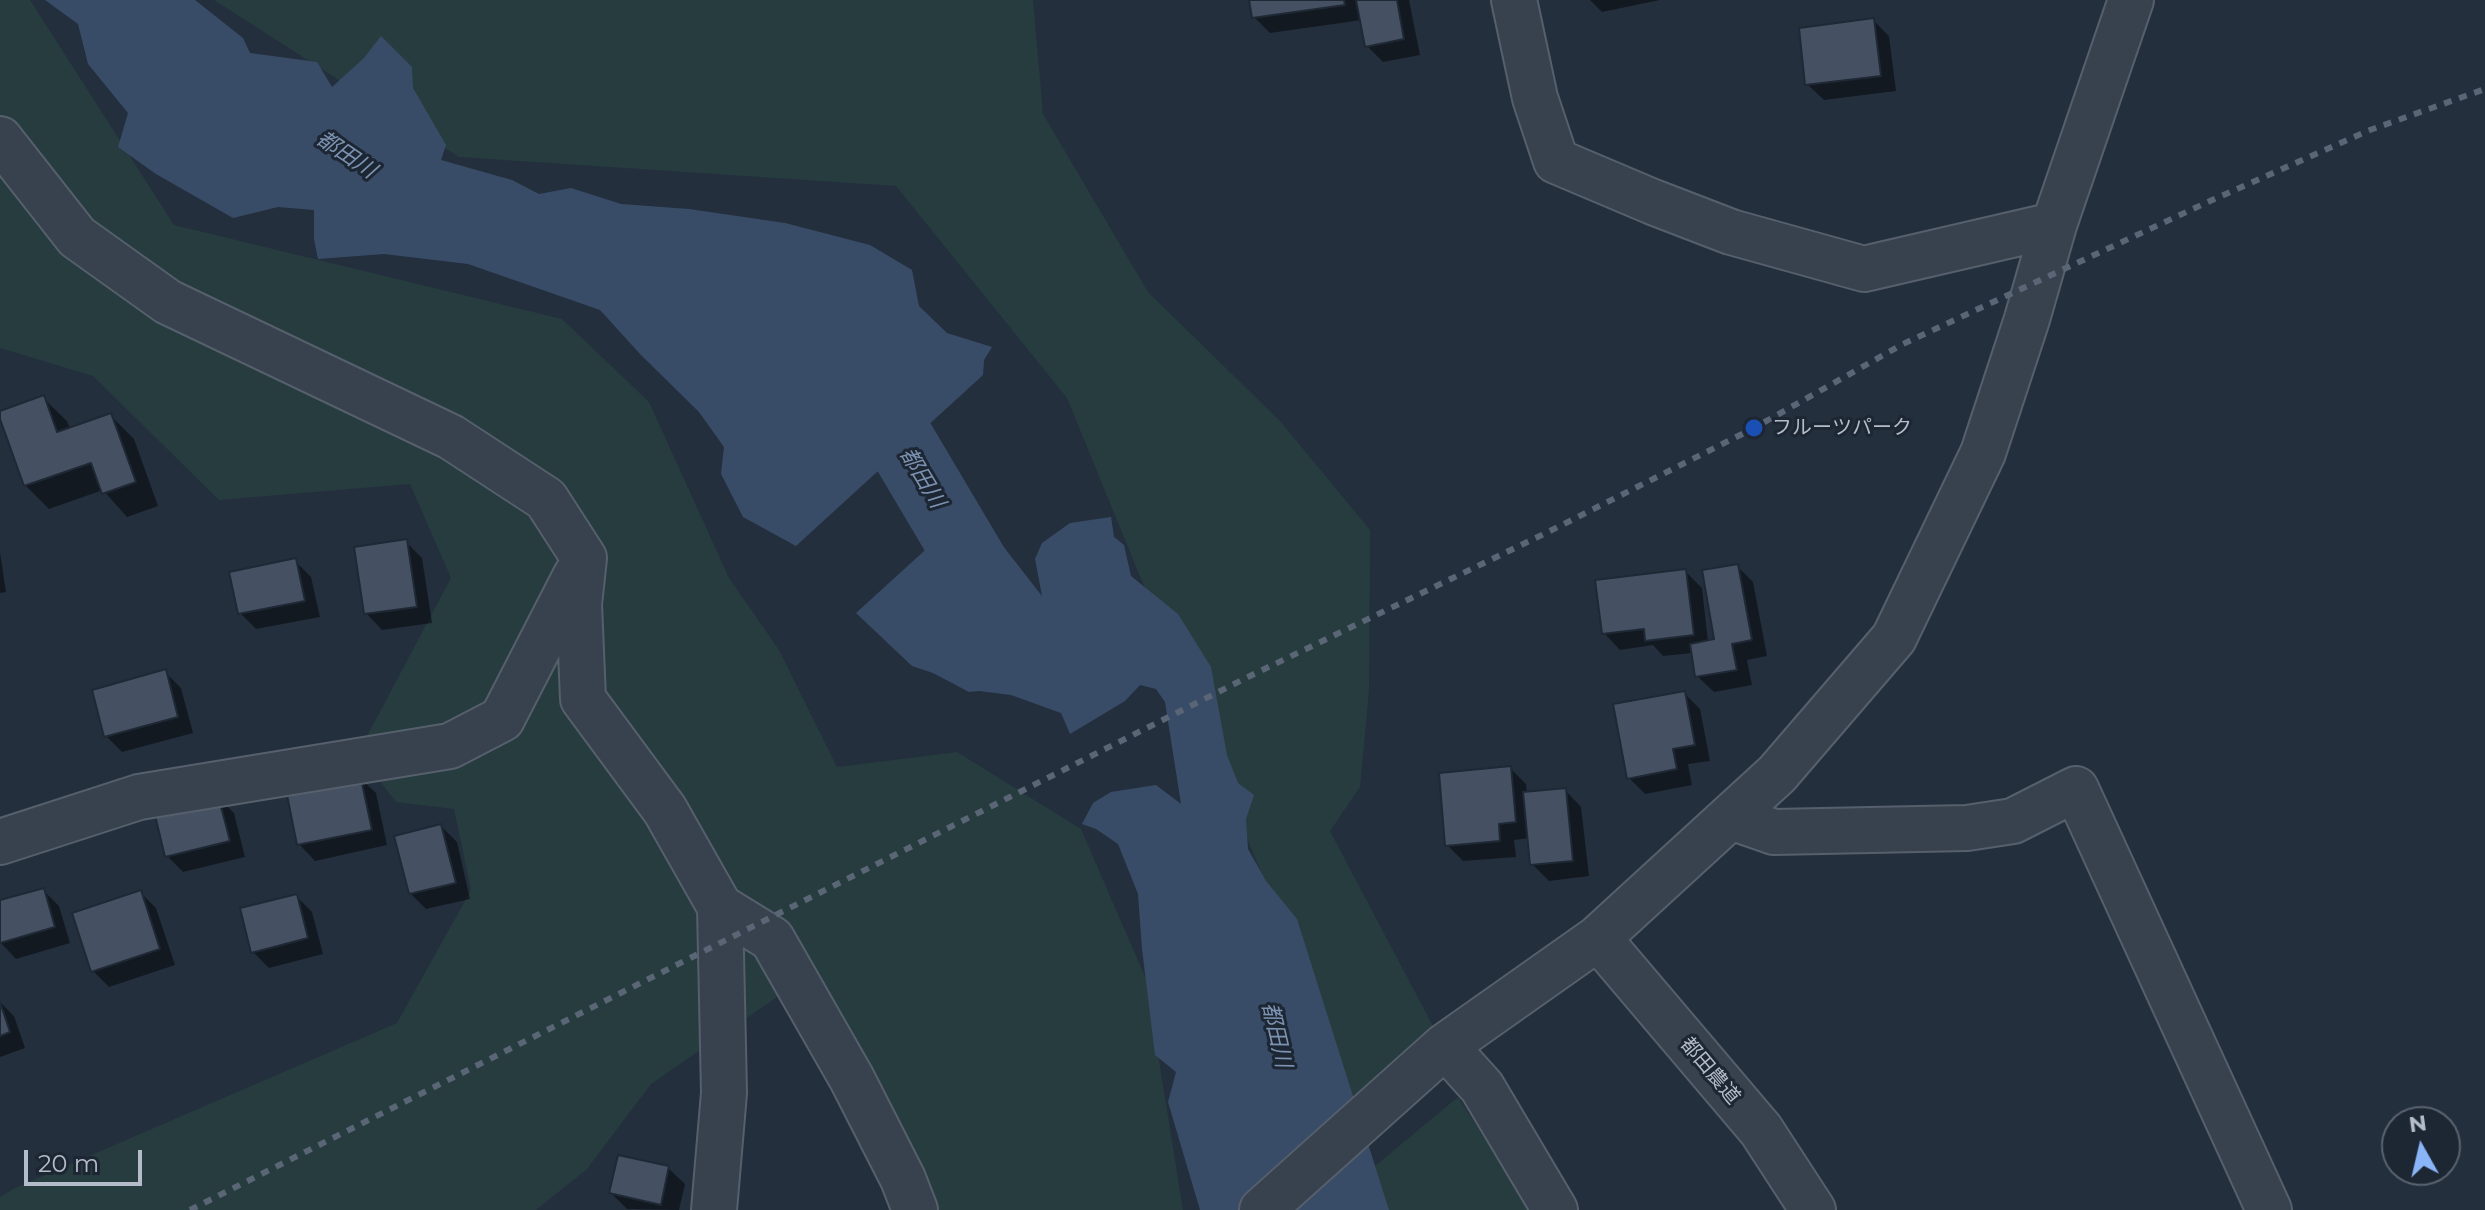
<!DOCTYPE html>
<meta charset="utf-8">
<style>
body{margin:0}
#map{position:relative;width:2485px;height:1210px;overflow:hidden;background:#242f3e;font-family:Montserrat,sans-serif}
canvas{display:block}
.north{position:absolute;left:2381px;top:1106px;width:80px;height:80px;box-sizing:border-box;background:#1d2633;border:2px solid #59626f;border-radius:50%;rotate:352deg;font-size:22px;font-weight:700;line-height:32px;text-align:center;color:#b4bcc9}
.north::after{content:'';display:block;margin:auto;width:28px;height:36px;background:#8ab4f8;clip-path:polygon(50% 0,100% 100%,50% 72%,0 100%)}
.scale{position:absolute;left:24px;top:1150px;width:118px;height:36px;box-sizing:border-box;border:4px solid #b4bcc9;border-top:0;padding-left:10px;font-size:24px;line-height:28px;white-space:nowrap;color:#b4bcc9;-webkit-text-stroke:6px #1d2633;paint-order:stroke}
</style>
<div id="map">
<canvas width="2485" height="1210"></canvas>
<div class="north">N</div>
<div class="scale">20 m</div>
</div>
<script>
const ctx = document.querySelector('canvas').getContext('2d');
ctx.lineJoin = 'round';
function paint(path, color) {
  ctx.fillStyle = color;
  ctx.fill(path, 'evenodd');
}
function shape(rows) {
  const path = new Path2D();
  for (const r of rows) {
    path.moveTo(r[0], r[1]);
    for (let i = 2; i < r.length; i += 2) path.lineTo(r[i], r[i + 1]);
  }
  return path;
}
function stroke(path, color, width, dash) {
  ctx.strokeStyle = color;
  ctx.lineWidth = width;
  ctx.lineCap = dash ? 'butt' : 'round';
  ctx.setLineDash(dash || []);
  ctx.stroke(path);
}
function drawText(font, color, halo, rows, align = 'center') {
  ctx.font = font + ' Montserrat,"Noto Sans JP",sans-serif';
  ctx.lineWidth = 6;
  ctx.setLineDash([]);
  ctx.textBaseline = 'middle';
  ctx.strokeStyle = halo;
  ctx.fillStyle = color;
  for (const [text, x, y, turn = 0] of rows) {
    ctx.save();
    ctx.translate(x, y);
    ctx.rotate((+turn || 0) * Math.PI / 180);
    ctx.textAlign = isNaN(turn) ? turn : align;
    if (halo) ctx.strokeText(text, 0, 0);
    ctx.fillText(text, 0, 0);
    ctx.restore();
  }
}
paint(shape([
 [0,0,30,0,174,225,562,319,649,402,729,578,779,650,837,767,957,752,1081,829,1146,979,1183,1210,933,1210,806,977,651,1084,587,1169,536,1210,0,1210,0,1197,15,1188,397,1023,471,890,454,809,396,802,358,753,451,578,410,484,219,500,93,376,0,348],
 [214,0,1033,0,1043,114,1148,292,1280,421,1370,530,1369,691,1360,787,1330,831,1435,1030,1353,1097,1067,398,896,186,459,157],
 [1458,1097,1531,1210,1322,1210]
]), '#263c3f');
paint(shape([
 [45,0,195,0,243,38,250,53,317,62,332,87,364,58,381,36,412,67,413,88,446,145,441,160,512,180,539,194,571,188,621,204,689,209,785,223,870,245,912,270,919,306,947,333,992,347,984,360,983,375,796,546,743,517,721,474,724,447,699,412,641,355,600,310,468,264,384,254,318,259,314,239,314,210,278,207,233,218,156,174,118,147,128,113,88,64,78,24],
 [1111,517,1114,537,1124,545,1131,576,1178,614,1211,667,1227,755,1238,783,1254,795,1246,819,1248,849,1266,881,1297,919,1389,1210,1200,1210,1168,1102,1176,1072,1155,1055,1142,949,1138,894,1118,844,1096,829,1082,824,1093,803,1111,792,1156,785,1181,804,1165,702,1156,689,1140,685,1125,701,1070,734,1061,713,1011,695,979,691,969,692,933,673,912,666,856,613,934,542,950,551,1002,589,1016,604,1042,596,1035,559,1042,543,1070,523]
]), '#394c67');
paint(shape([
 [1251,0,1409,0,1420,55,1383,62,1367,46,1362,20,1270,33,1254,17],
 [1590,0,1660,0,1602,12],
 [1873,20,1889,36,1896,91,1824,100,1807,84],
 [43,398,67,421,70,429,110,415,134,439,158,506,127,517,103,490,49,509,25,485],
 [406,542,422,558,432,623,382,630,366,613],
 [0,552,6,592,0,593],
 [295,561,311,577,320,617,256,629,240,613],
 [1737,566,1753,582,1767,656,1747,660,1752,685,1714,692,1697,676,1693,653,1663,656,1653,645,1620,650,1604,633,1686,572,1702,588,1708,642,1716,641],
 [165,672,181,688,193,733,122,752,106,736],
 [1684,693,1700,709,1710,761,1688,764,1692,785,1645,794,1629,778],
 [1510,768,1526,784,1527,794,1565,790,1581,807,1589,876,1549,881,1532,864,1530,838,1514,840,1516,857,1463,861,1447,845],
 [359,777,376,793,387,845,315,861,299,844],
 [218,797,234,813,245,857,183,872,167,856],
 [441,826,457,842,470,899,426,909,410,893],
 [43,890,59,906,70,943,16,959,0,942,0,903],
 [140,892,156,908,175,965,109,987,93,971],
 [296,896,312,912,323,954,269,968,253,952],
 [0,1002,14,1016,25,1048,0,1057],
 [668,1168,685,1184,679,1210,627,1209,611,1193]
]), '#0007');
stroke(shape([
 [829,392,898,437,975,567,1038,648]
]), '#394c67', 70);
const building = shape([
 [1249,0,1344,0,1345,5,1252,18,1249,0],
 [1356,0,1397,0,1404,39,1365,47,1356,0],
 [1874,18,1881,76,1805,85,1799,28,1874,18],
 [44,395,57,432,111,413,136,482,102,494,91,463,24,486,0,419,0,411,44,395],
 [407,539,417,607,364,614,354,547,407,539],
 [296,558,305,601,238,614,229,572,296,558],
 [1738,564,1752,640,1732,644,1737,670,1695,677,1690,644,1714,639,1702,570,1738,564],
 [1686,569,1694,635,1645,641,1644,629,1602,634,1595,580,1686,569],
 [166,669,178,717,104,737,92,690,166,669],
 [1685,691,1695,745,1673,749,1677,769,1627,779,1613,704,1685,691],
 [1511,766,1516,822,1499,824,1500,841,1445,846,1439,773,1511,766],
 [360,774,372,830,297,845,286,790,360,774],
 [1566,788,1573,861,1530,865,1523,792,1566,788],
 [218,795,230,841,165,857,154,811,218,795],
 [441,824,456,883,409,894,394,836,441,824],
 [44,888,55,927,0,943,0,900,44,888],
 [141,890,160,949,91,972,72,913,141,890],
 [297,894,308,938,251,953,240,908,297,894],
 [0,1002,10,1032,0,1036,0,1002],
 [618,1155,669,1166,661,1205,609,1193,618,1155]
]);
paint(building, '#455162');
stroke(building, '#1f2835', 2);
const minor = shape([
 [1514,0,1535,98,1556,161,1653,202,1731,232,1864,269,2054,225],
 [0,139,77,237,168,302,451,437,546,499,584,558,579,604,583,699,665,810,720,907,772,939,852,1079,903,1179,915,1210],
 [1731,817,1774,832,1967,828,2013,821,2076,789,2269,1210],
 [0,842,139,797,450,746,502,719,576,575],
 [1598,938,1761,1130,1813,1210],
 [1445,1046,1482,1087,1555,1210],
 [714,1210,724,1093,720,907],
 [1262,1210,1445,1046,1598,938,1777,774,1894,638,1983,453,2027,319,2054,225,2131,0]
]);
stroke(minor, '#565f6c', 48);
stroke(minor, '#38414e', 44);
stroke(shape([
 [190,1210,1250,676,1546,533,1754,428,1903,344,2210,201,2370,130,2485,89]
]), '#5a6575', 6, [8, 8]);
for (const [x, y, r, color] of [
 [1754,428,10,"#1a4fb4"]
]) {
  const dot = new Path2D();
  dot.arc(x, y, r, 0, 2 * Math.PI);
  ctx.fillStyle = color;
  ctx.fill(dot);
  stroke(dot, '#1d2633', 3);
}
drawText('20px', '#b4bcc9', '#1d2633', [
 ["フルーツパーク",1772,428]
], 'left');
drawText('20px', '#b4bcc9', '#1d2633', [
 ["都田農道",1710,1071,50]
]);
drawText('italic 22px', '#7c92b1', '#1d2633', [
 ["都田川",346,155,34],
 ["都田川",922,478,59],
 ["都田川",1276,1035,77]
]);
</script>
